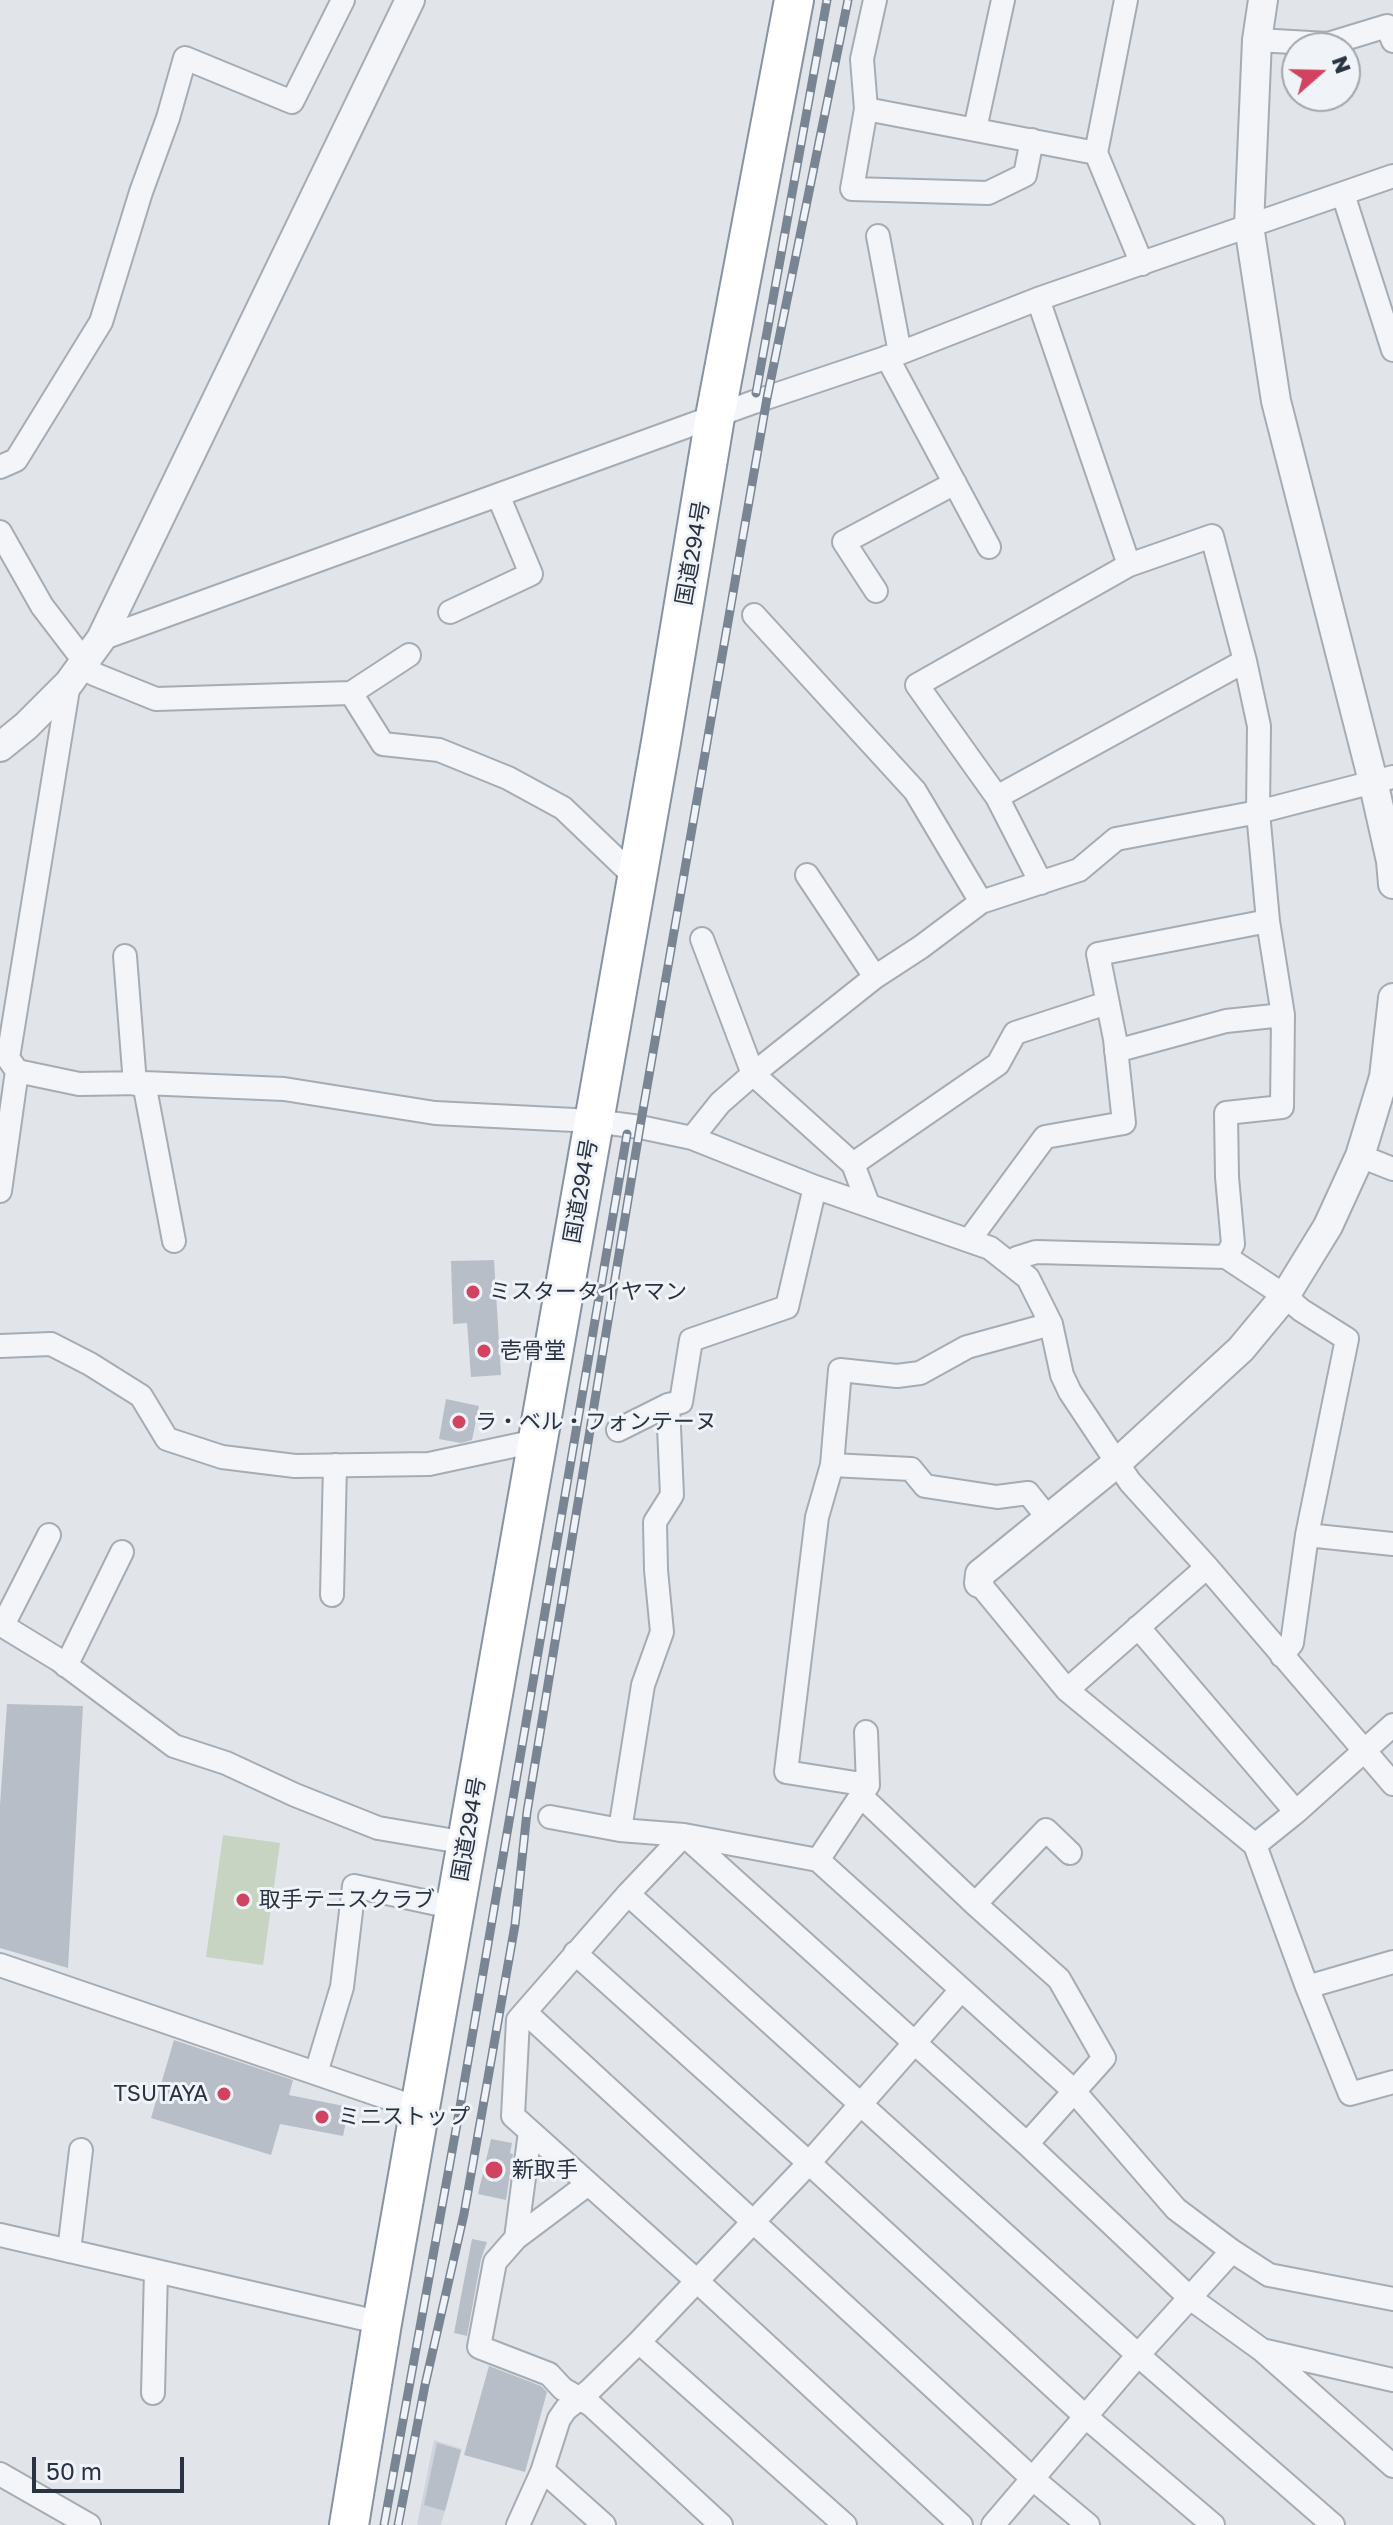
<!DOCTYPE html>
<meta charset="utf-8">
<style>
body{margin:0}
#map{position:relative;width:1393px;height:2525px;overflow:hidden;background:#e1e5ea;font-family:"Golos Text",sans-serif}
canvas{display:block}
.north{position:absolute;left:1281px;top:32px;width:80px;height:80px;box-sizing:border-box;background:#f0f3f7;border:2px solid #a0a6af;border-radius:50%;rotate:70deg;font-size:22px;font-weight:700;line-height:32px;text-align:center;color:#293342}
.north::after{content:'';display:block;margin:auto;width:28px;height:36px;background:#d14360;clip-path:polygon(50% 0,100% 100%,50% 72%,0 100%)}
.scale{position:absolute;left:32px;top:2457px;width:152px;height:36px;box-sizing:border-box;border:4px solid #293342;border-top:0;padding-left:10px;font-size:24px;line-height:28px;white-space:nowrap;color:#293342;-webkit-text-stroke:6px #f0f3f7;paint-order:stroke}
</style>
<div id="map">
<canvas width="1393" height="2525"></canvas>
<div class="north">N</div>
<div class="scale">50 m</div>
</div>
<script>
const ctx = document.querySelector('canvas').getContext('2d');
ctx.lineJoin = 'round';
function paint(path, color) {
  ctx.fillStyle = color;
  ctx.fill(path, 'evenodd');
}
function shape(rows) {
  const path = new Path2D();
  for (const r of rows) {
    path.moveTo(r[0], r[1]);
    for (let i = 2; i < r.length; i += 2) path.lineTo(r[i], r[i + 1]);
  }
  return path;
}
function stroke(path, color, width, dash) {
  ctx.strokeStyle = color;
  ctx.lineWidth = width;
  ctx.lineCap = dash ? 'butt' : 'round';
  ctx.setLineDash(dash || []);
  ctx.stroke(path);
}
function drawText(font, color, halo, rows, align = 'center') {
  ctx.font = font + ' "Golos Text","Noto Sans JP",sans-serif';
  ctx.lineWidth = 6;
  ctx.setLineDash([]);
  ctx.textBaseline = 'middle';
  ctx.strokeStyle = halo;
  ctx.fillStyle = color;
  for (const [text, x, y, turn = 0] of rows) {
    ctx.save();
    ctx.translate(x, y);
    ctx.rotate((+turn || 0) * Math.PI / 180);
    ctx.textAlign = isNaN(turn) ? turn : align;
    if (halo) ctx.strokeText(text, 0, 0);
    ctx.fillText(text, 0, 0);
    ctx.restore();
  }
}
paint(shape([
 [434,2440,462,2449,441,2525,417,2525]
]), '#cfd4dc');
paint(shape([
 [223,1835,280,1843,263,1965,206,1957]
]), '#c7d4c2');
paint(shape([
 [494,1260,501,1375,471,1377,467,1323,453,1324,451,1261],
 [446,1399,479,1406,472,1440,461,1443,439,1439],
 [7,1704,83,1706,68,1968,0,1948,0,1805],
 [174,2040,293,2080,289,2095,349,2107,343,2136,280,2124,271,2155,151,2118],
 [491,2139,512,2143,510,2153,513,2154,506,2200,478,2194],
 [472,2239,487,2242,481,2259,467,2336,454,2333],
 [489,2366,541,2386,547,2392,525,2472,464,2455],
 [437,2443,461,2450,445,2511,424,2505]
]), '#b8bec7');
const minor = shape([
 [875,0,862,59,866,109,1096,153],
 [1126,0,1096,153,1142,264],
 [1257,40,1328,44,1387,26,1393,41],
 [866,109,852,189,988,193,1025,175,1032,140],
 [975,129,1003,0],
 [1343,194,1393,350],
 [878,236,900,353],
 [1038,299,1129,565,917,685,997,797,1041,883],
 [887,357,989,547],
 [0,467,16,460,101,322,141,192,168,118,185,58,292,102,343,0],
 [0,532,42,606,94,674,156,699,351,693,383,744,439,750,508,778,563,808,636,878],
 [876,591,844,542,955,483],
 [450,612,531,574,498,495],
 [754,615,915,791,981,902],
 [101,639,754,402,900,353,1038,299,1393,176],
 [351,693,409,655],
 [997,797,1245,661],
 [807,875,875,977],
 [702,939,753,1074,853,1164],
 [125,956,135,1084],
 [1116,1051,1226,1021,1283,1015,1268,921],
 [0,1054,8,1058,17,1071,79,1084,144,1083,284,1089,435,1113,594,1121,640,1127,692,1138,815,1187,990,1248,1028,1278,1051,1324,1062,1375,1070,1392,1130,1482,1207,1567,1393,1784],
 [8,1058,69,683],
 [144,1083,174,1241],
 [692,1138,720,1103,753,1074,875,977,921,947,981,902,1079,870,1116,839,1258,812,1393,777],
 [1360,1156,1393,1169],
 [0,1191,17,1071],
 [868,1204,853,1164,998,1064,1015,1033,1107,1003],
 [970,1239,1045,1137,1124,1123,1115,1039,1098,954,1268,921,1258,812,1259,726,1245,661,1212,536,1129,565],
 [1226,1257,1233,1244,1227,1177,1226,1113,1282,1107,1283,1015],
 [1011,1263,1017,1258,1036,1252,1226,1257,1285,1296,1301,1310,1347,1339,1307,1535,1292,1643,1282,1656],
 [0,1346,51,1344,90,1364,141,1396,167,1439,222,1457,295,1466,429,1464,536,1441],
 [618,1430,668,1405,681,1402,691,1340,787,1307,815,1187],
 [832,1465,911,1469,925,1486,997,1497,1028,1493,1048,1518],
 [1307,1535,1393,1544],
 [1207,1567,1067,1690,1255,1845,1296,1812,1393,1725],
 [979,1583,1067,1690],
 [332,1595,335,1465],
 [0,1624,59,1660,174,1746,226,1763,295,1795,378,1828,467,1843],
 [3,1625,49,1535],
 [1138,1627,1296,1812],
 [66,1666,122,1552],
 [866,1732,868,1785,818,1860,684,1835,628,1894,518,2020,513,2116,697,2281,961,2525],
 [868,1785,786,1772,817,1517,832,1465,840,1370,897,1376,920,1373,967,1347,1051,1324],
 [862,1797,975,1904],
 [550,1817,620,1830,684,1835,1027,2144,1190,2298,1262,2350,1393,2466],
 [620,1830,643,1685,662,1632,656,1570,655,1522,672,1495,668,1405],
 [1255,1845,1307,1987,1350,2094,1393,2082],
 [818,1860,1073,2090,1176,2209,1232,2251,1269,2275,1393,2299],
 [628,1894,1138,2355,1333,2525],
 [575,1953,809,2163,1086,2417,1213,2525],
 [0,1965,420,2109],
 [1307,1987,1393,1962],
 [525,2012,1033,2479,1088,2525],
 [316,2073,342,1987,354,1886,456,1908],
 [530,2132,516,2238,495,2262,479,2347,549,2374,563,2389,591,2405,721,2525],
 [1027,2144,1104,2058,1059,1979,975,1904,1046,1830,1070,1853],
 [0,2235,382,2323],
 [516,2238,588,2184],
 [69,2251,81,2150],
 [639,2342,845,2525],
 [1266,2351,1393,2380],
 [153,2393,156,2271],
 [0,2474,89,2525],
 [518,2525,542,2472],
 [604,2525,548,2475,542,2472,559,2419,566,2409,589,2391,639,2342,809,2163,961,1990],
 [993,2525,1138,2355,1232,2251]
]);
const tertiary = shape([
 [1263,0,1257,40,1249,226,1276,401,1373,781,1391,861,1393,884],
 [0,747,26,726,69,683,101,639,410,0],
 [979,1583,980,1574,1118,1462,1241,1349,1285,1296,1328,1226,1360,1156,1384,1077,1393,998]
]);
const trunk = shape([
 [349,2525,382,2323,661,742,715,417,794,0]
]);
stroke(minor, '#a6acb4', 26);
stroke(tertiary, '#a6acb4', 32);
stroke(trunk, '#8893a1', 42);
stroke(minor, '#f3f5f8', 22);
stroke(tertiary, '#f3f5f8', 28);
stroke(trunk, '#fff', 38);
const rail = shape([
 [756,393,827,0],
 [384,2525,459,2113,627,1134],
 [398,2525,425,2385,464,2214,515,1925,527,1812,640,1127,767,398,848,0]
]);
stroke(rail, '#7a8594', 9);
stroke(rail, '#f0f3f7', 6, [18]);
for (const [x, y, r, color] of [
 [473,1292,8,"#d14360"],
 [484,1351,8,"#d14360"],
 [459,1422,8,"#d14360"],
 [243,1900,8,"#d14360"],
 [224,2094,8,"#d14360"],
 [322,2117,8,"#d14360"],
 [494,2170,10,"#d14360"]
]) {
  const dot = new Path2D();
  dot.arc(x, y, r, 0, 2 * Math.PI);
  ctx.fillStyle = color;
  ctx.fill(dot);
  stroke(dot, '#f0f3f7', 3);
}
drawText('22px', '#293342', '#f0f3f7', [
 ["国道294号",693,553,-80],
 ["国道294号",581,1191,-80],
 ["国道294号",469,1829,-80]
]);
drawText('22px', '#293342', '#f0f3f7', [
 ["ミスタータイヤマン",489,1292],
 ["壱骨堂",500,1351],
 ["ラ・ベル・フォンテーヌ",475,1422],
 ["取手テニスクラブ",259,1900],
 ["TSUTAYA",208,2094,"right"],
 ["ミニストップ",338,2117],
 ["新取手",512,2170]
], 'left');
</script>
